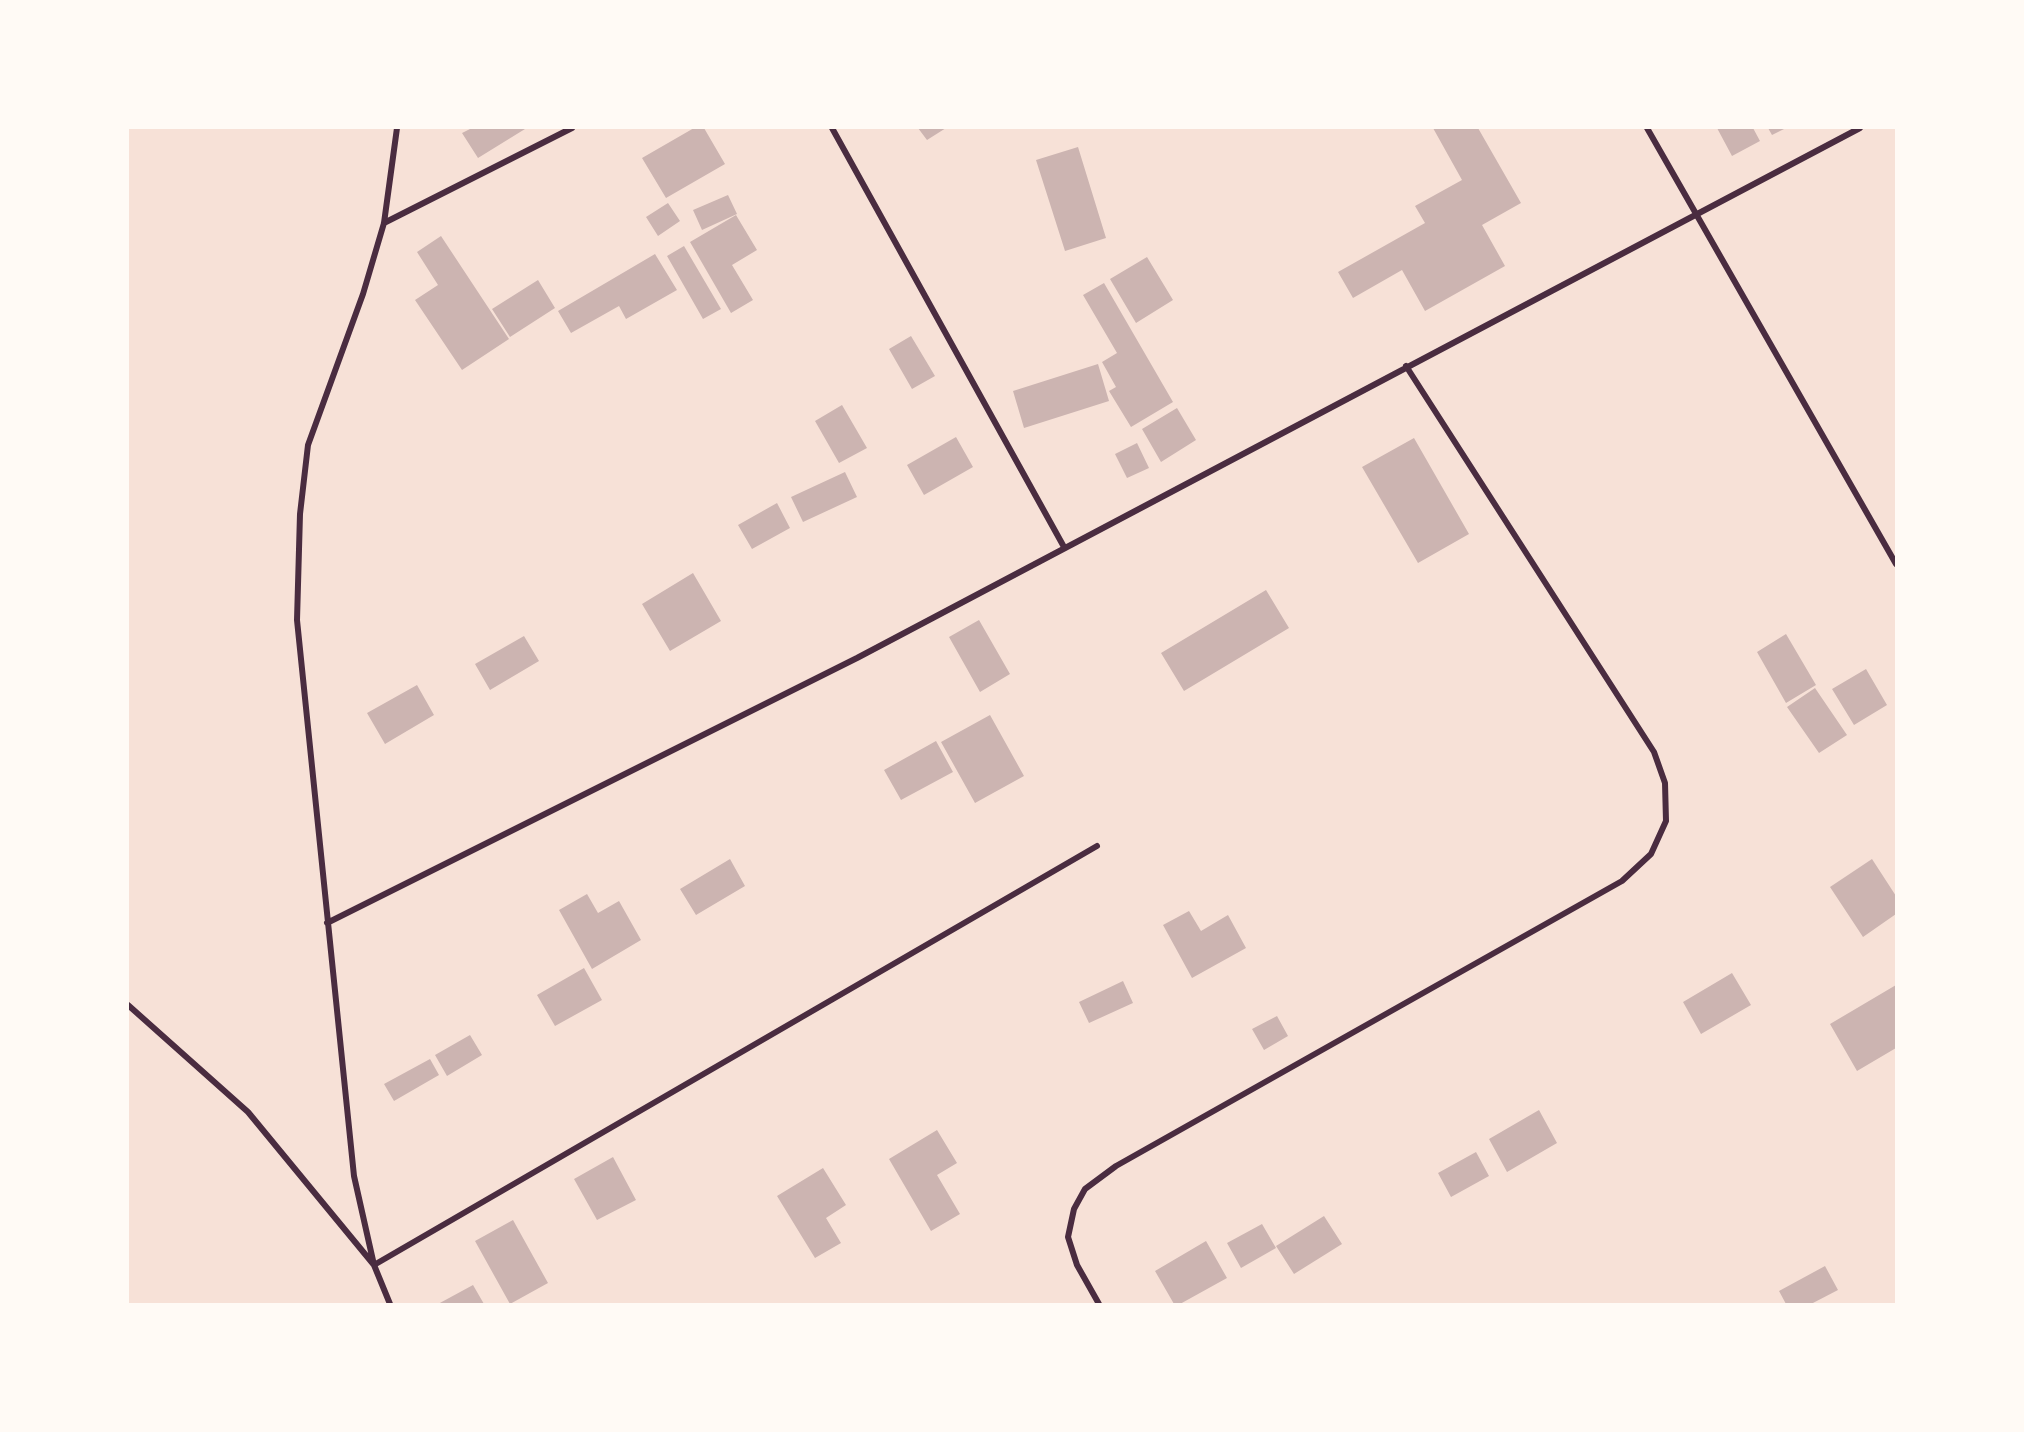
<!DOCTYPE html>
<style>
body{margin:0}
#map{position:relative;width:2024px;height:1432px;overflow:hidden;background:#f7e1d7;font-family:Manrope,sans-serif}
canvas{display:block}
.frame{position:absolute;inset:0;border:129px solid #fffaf5;pointer-events:none}
</style>
<div id="map">
<canvas width="2024" height="1432"></canvas>
<div class="frame"></div>
</div>
<script>
const ctx = document.querySelector('canvas').getContext('2d');
ctx.lineJoin = 'round';
function paint(path, color) {
  ctx.fillStyle = color;
  ctx.fill(path, 'evenodd');
}
function shape(rows) {
  const path = new Path2D();
  for (const r of rows) {
    path.moveTo(r[0], r[1]);
    for (let i = 2; i < r.length; i += 2) path.lineTo(r[i], r[i + 1]);
  }
  return path;
}
function stroke(path, color, width, dash) {
  ctx.strokeStyle = color;
  ctx.lineWidth = width;
  ctx.lineCap = dash ? 'butt' : 'round';
  ctx.setLineDash(dash || []);
  ctx.stroke(path);
}
paint(shape([
 [472,128,524,128,525,129,478,158,462,133],
 [694,128,704,128,725,164,666,198,642,158],
 [918,128,946,128,927,140],
 [1433,128,1478,128,1521,203,1482,225,1505,266,1425,311,1402,270,1353,298,1338,272,1425,223,1415,206,1462,180],
 [1717,128,1753,128,1760,141,1732,156],
 [1768,128,1786,128,1772,135],
 [1078,147,1106,238,1065,251,1036,160],
 [728,195,737,214,702,230,693,210],
 [668,203,680,221,658,236,646,217],
 [736,215,757,250,732,265,753,300,731,313,690,242],
 [441,236,509,339,462,370,415,300,438,285,417,252],
 [684,246,721,309,703,319,667,256],
 [655,254,677,290,626,319,619,306,571,333,558,311],
 [1147,257,1173,300,1136,323,1110,279],
 [538,280,555,308,510,337,492,309],
 [1104,283,1173,402,1131,427,1109,391,1116,387,1102,362,1117,353,1083,295],
 [911,336,935,376,912,389,889,349],
 [1098,364,1109,401,1024,428,1013,391],
 [842,405,867,448,839,463,815,421],
 [1177,408,1196,440,1161,462,1142,429],
 [956,437,973,467,924,495,907,465],
 [1414,438,1469,534,1418,563,1362,467],
 [1137,443,1149,468,1127,478,1115,454],
 [845,472,857,497,803,522,791,497],
 [777,503,790,528,752,549,738,525],
 [693,573,721,621,670,651,642,604],
 [1266,590,1289,628,1184,691,1161,653],
 [979,620,1010,674,980,692,949,637],
 [1786,634,1816,685,1786,703,1757,652],
 [524,636,539,661,490,690,475,664],
 [1866,669,1887,705,1854,725,1832,689],
 [417,685,434,715,385,744,367,713],
 [1815,688,1847,735,1819,753,1787,707],
 [990,715,1024,776,975,803,941,742],
 [936,741,953,772,901,800,884,770],
 [730,859,745,886,696,915,680,889],
 [1872,859,1896,896,1896,914,1863,937,1830,887],
 [587,894,598,913,619,901,641,940,592,969,559,910],
 [1189,911,1201,931,1228,915,1246,948,1192,978,1163,925],
 [584,968,602,1000,555,1026,537,995],
 [1732,973,1751,1005,1701,1034,1683,1002],
 [1123,981,1133,1003,1089,1023,1079,1002],
 [1896,985,1896,1048,1857,1071,1830,1024],
 [1277,1016,1288,1036,1264,1050,1252,1029],
 [470,1035,482,1055,447,1076,435,1055],
 [430,1059,439,1075,394,1101,384,1084],
 [1539,1110,1557,1143,1507,1172,1489,1139],
 [937,1130,957,1163,937,1175,960,1214,931,1231,889,1159],
 [1476,1152,1489,1176,1451,1197,1438,1173],
 [613,1157,636,1200,597,1220,574,1179],
 [823,1168,846,1205,826,1218,841,1243,815,1258,777,1196],
 [1324,1216,1342,1244,1294,1274,1276,1246],
 [513,1220,548,1283,510,1304,475,1241],
 [1262,1224,1276,1248,1241,1268,1227,1243],
 [1206,1241,1227,1278,1180,1304,1174,1304,1155,1271],
 [1825,1266,1838,1290,1811,1304,1786,1304,1779,1291],
 [473,1285,484,1304,438,1304]
]), '#ccb4b1');
stroke(shape([
 [832,128,1064,547],
 [1647,128,1896,564],
 [384,223,572,128],
 [327,923,857,658,1860,128],
 [128,1005,248,1112,374,1265,1097,846],
 [390,1304,374,1265,354,1176,297,620,300,514,308,445,363,294,384,223,397,128],
 [1099,1304,1077,1265,1068,1237,1074,1209,1085,1189,1116,1166,1622,881,1651,854,1666,821,1665,783,1654,752,1406,366]
]), '#4a2c40', 6);
</script>
